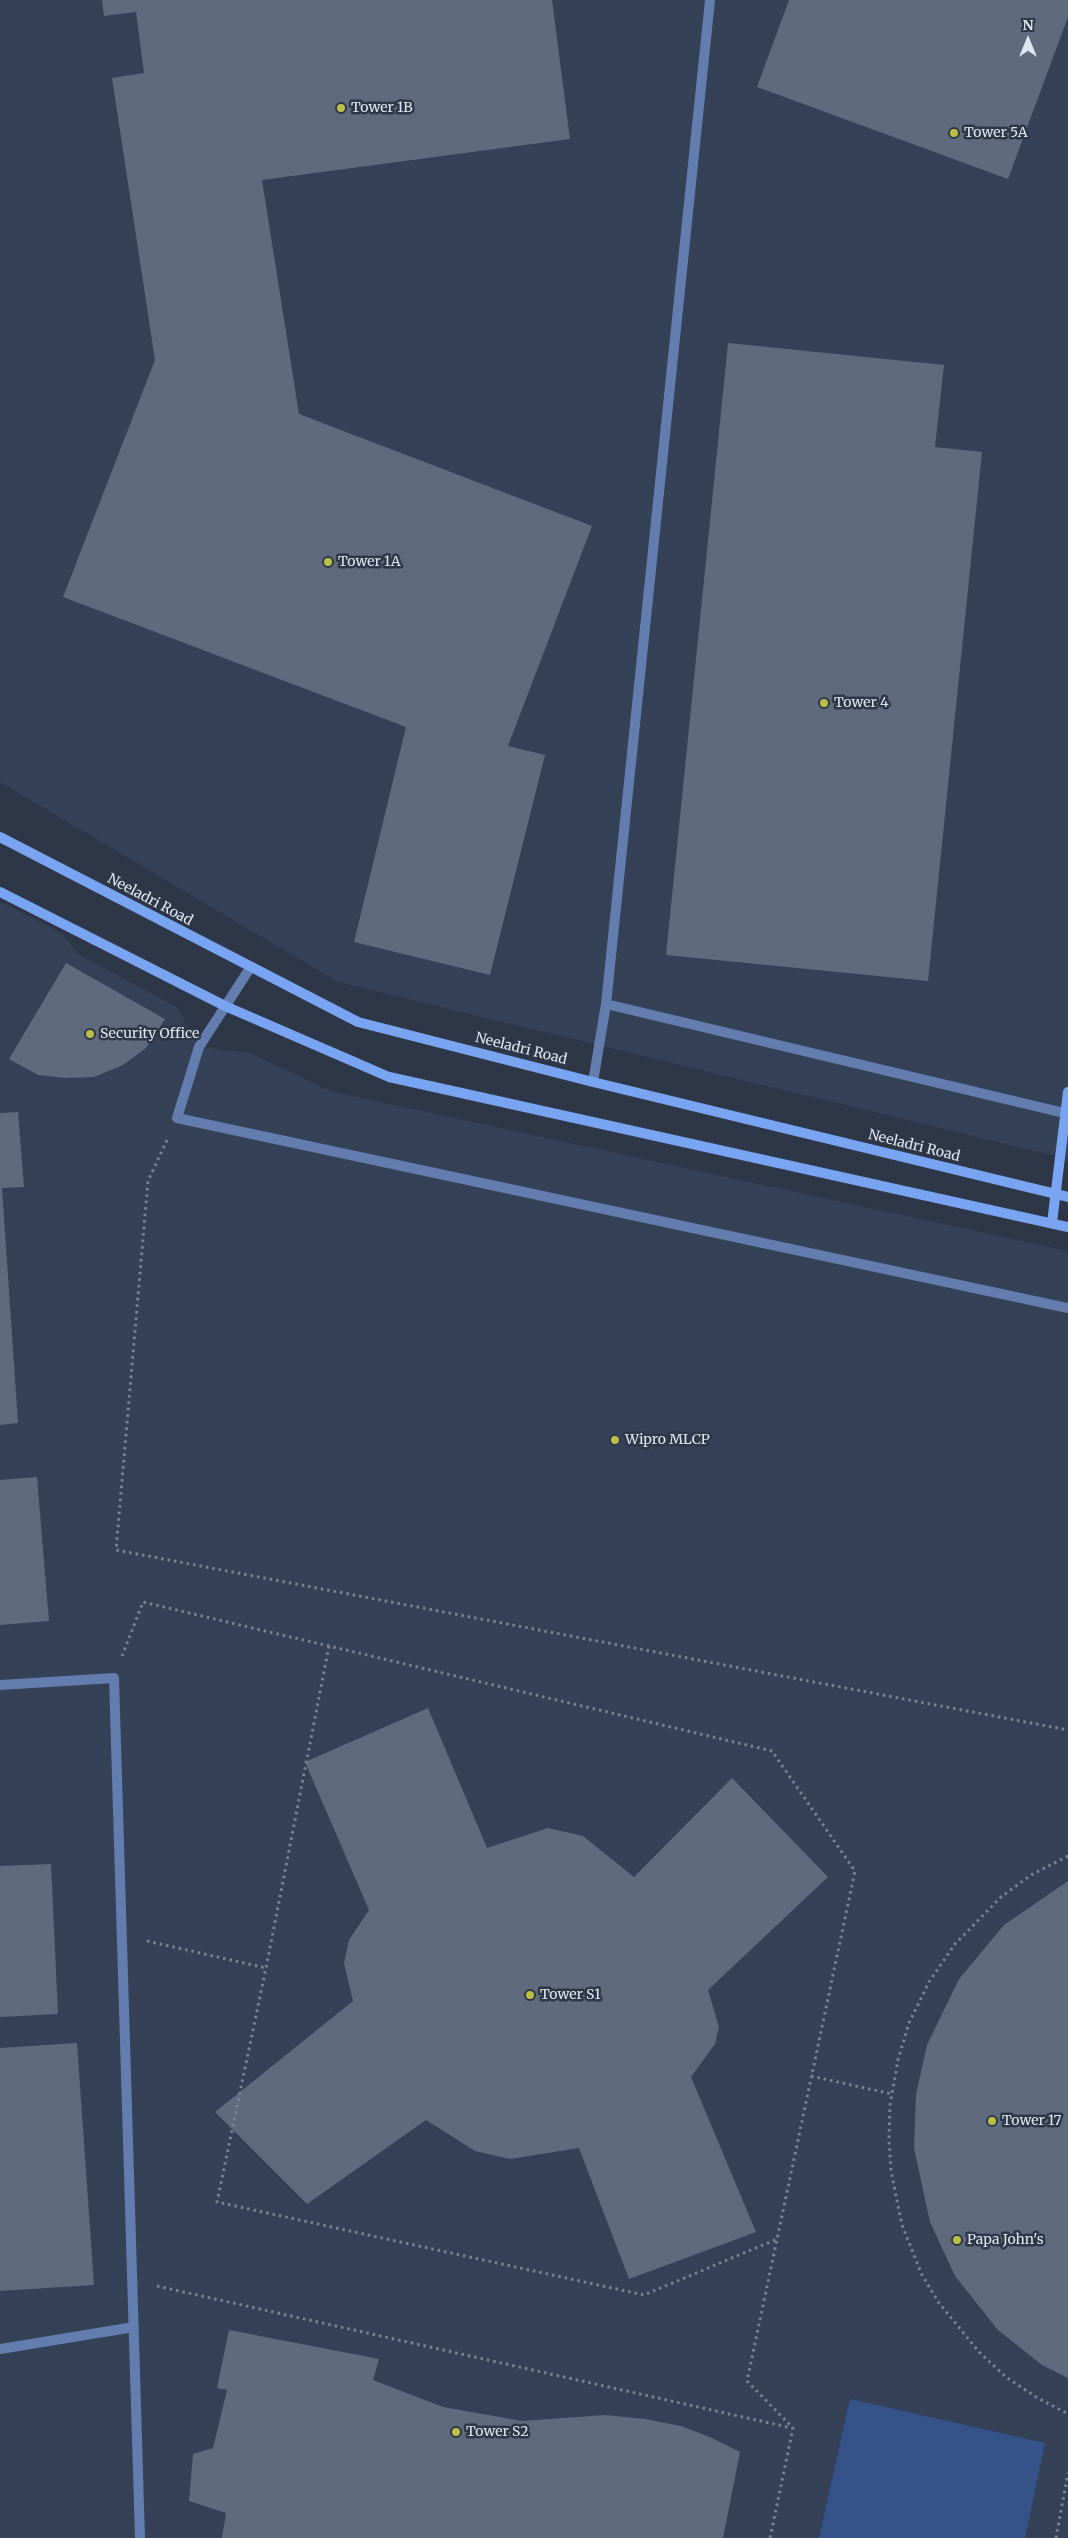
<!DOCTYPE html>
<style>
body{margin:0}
#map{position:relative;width:1068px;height:2538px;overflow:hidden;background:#2e3747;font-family:Merriweather,serif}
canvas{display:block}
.north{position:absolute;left:1003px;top:15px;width:50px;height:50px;-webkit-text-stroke:4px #2e3747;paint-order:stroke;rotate:0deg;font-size:14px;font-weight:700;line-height:20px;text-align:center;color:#dfe5f0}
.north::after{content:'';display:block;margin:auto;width:18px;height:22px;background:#dfe5f0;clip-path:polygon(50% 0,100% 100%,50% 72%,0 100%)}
</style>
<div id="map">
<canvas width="1068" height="2538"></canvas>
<div class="north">N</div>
</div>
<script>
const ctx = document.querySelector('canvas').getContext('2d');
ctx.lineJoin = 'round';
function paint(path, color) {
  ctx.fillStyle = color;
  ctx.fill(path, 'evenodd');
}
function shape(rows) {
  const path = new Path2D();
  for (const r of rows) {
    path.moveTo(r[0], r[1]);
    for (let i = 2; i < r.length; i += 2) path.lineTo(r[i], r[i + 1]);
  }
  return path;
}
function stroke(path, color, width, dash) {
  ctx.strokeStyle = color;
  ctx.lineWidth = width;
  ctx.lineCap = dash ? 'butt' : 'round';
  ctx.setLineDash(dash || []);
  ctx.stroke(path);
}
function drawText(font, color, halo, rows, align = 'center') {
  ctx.font = font + ' Merriweather,serif';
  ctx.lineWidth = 5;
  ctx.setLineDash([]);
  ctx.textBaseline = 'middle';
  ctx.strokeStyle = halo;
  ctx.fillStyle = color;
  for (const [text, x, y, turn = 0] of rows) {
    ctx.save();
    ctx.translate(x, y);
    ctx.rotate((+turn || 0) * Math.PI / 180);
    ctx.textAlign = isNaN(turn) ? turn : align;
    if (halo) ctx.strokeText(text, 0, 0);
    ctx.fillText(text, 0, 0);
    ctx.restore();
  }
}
paint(shape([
 [0,0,1068,0,1068,1159,338,982,0,782],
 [0,902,63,934,78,954,177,1007,199,1047,250,1053,330,1091,1068,1251,1068,2538,0,2538]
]), '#344157');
paint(shape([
 [850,2399,1045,2443,1025,2538,819,2538]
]), '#365389');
paint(shape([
 [102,0,552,0,570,139,262,180,299,414,592,526,508,746,545,755,490,975,354,942,406,727,63,597,155,360,112,78,144,73,136,12,104,16],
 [789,0,1068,0,1068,17,1008,179,757,87],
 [728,343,944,365,935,447,982,452,928,981,666,955],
 [66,963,165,1019,146,1048,123,1065,94,1077,65,1078,38,1075,9,1059],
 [18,1112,24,1187,2,1188,18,1423,0,1425,0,1113],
 [37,1477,49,1621,0,1625,0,1480],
 [428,1708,487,1848,548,1828,583,1836,634,1877,732,1778,828,1877,708,1990,719,2027,715,2044,691,2077,756,2232,629,2279,579,2148,510,2159,475,2151,426,2120,307,2204,215,2112,353,2001,344,1963,349,1940,369,1910,305,1762],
 [51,1864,58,2014,0,2017,0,1866],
 [1068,1881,1068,2378,1042,2365,998,2330,955,2276,930,2222,914,2148,916,2094,927,2045,959,1979,1004,1925],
 [77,2043,94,2285,0,2291,0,2048],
 [229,2330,379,2359,373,2380,443,2407,522,2421,605,2415,645,2419,681,2426,712,2438,740,2452,723,2538,222,2538,226,2513,189,2501,193,2454,213,2448,227,2390,217,2388]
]), '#606a7d');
stroke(shape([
 [167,1140,148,1181,116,1550,1068,1730],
 [329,1646,266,1968,217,2202,644,2295,777,2239],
 [122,1656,143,1602,772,1751,855,1871,747,2381,793,2428,770,2538],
 [1068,1856,1031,1875,1001,1897,955,1944,929,1982,909,2023,898,2060,890,2105,889,2138,891,2171,902,2225,922,2275,939,2303,979,2352,1006,2377,1036,2397,1068,2414],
 [147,1941,266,1968],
 [811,2076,892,2094],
 [157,2286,792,2428],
 [1056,2538,1068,2473]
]), '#7b8391', 3, [2.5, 4]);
stroke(shape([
 [250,968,199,1047,177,1118,1068,1308],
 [0,1685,114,1678,140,2538],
 [0,2349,134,2327]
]), '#627dae', 10);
stroke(shape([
 [606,1004,1068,1114],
 [593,1082,606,1004,710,0]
]), '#627dae', 10);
stroke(shape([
 [0,837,358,1022,593,1082,1068,1197],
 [0,892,225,1006,389,1077,1068,1227],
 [1052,1223,1068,1092]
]), '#79a4f1', 10);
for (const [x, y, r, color] of [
 [341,108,5,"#bbc045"],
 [954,133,5,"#bbc045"],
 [328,562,5,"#bbc045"],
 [824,703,5,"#bbc045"],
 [90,1034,5,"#bbc045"],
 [615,1440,5,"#bbc045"],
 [530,1995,5,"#bbc045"],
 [992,2121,5,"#bbc045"],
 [957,2240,5,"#bbc045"],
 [456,2432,5,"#bbc045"]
]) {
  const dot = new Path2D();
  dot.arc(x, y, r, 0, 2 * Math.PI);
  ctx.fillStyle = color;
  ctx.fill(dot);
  stroke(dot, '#2e3747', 2);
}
drawText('14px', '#dfe5f0', '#2e3747', [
 ["Tower 1B",351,108],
 ["Tower 5A",964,133],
 ["Tower 1A",338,562],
 ["Tower 4",834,703],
 ["Security Office",100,1034],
 ["Wipro MLCP",625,1440],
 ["Tower S1",540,1995],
 ["Tower 17",1002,2121],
 ["Papa John's",967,2240],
 ["Tower S2",466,2432]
], 'left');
drawText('14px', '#dfe5f0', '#2e3747', [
 ["Neeladri Road",150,900,28],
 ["Neeladri Road",521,1049,14],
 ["Neeladri Road",914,1146,14]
]);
</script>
